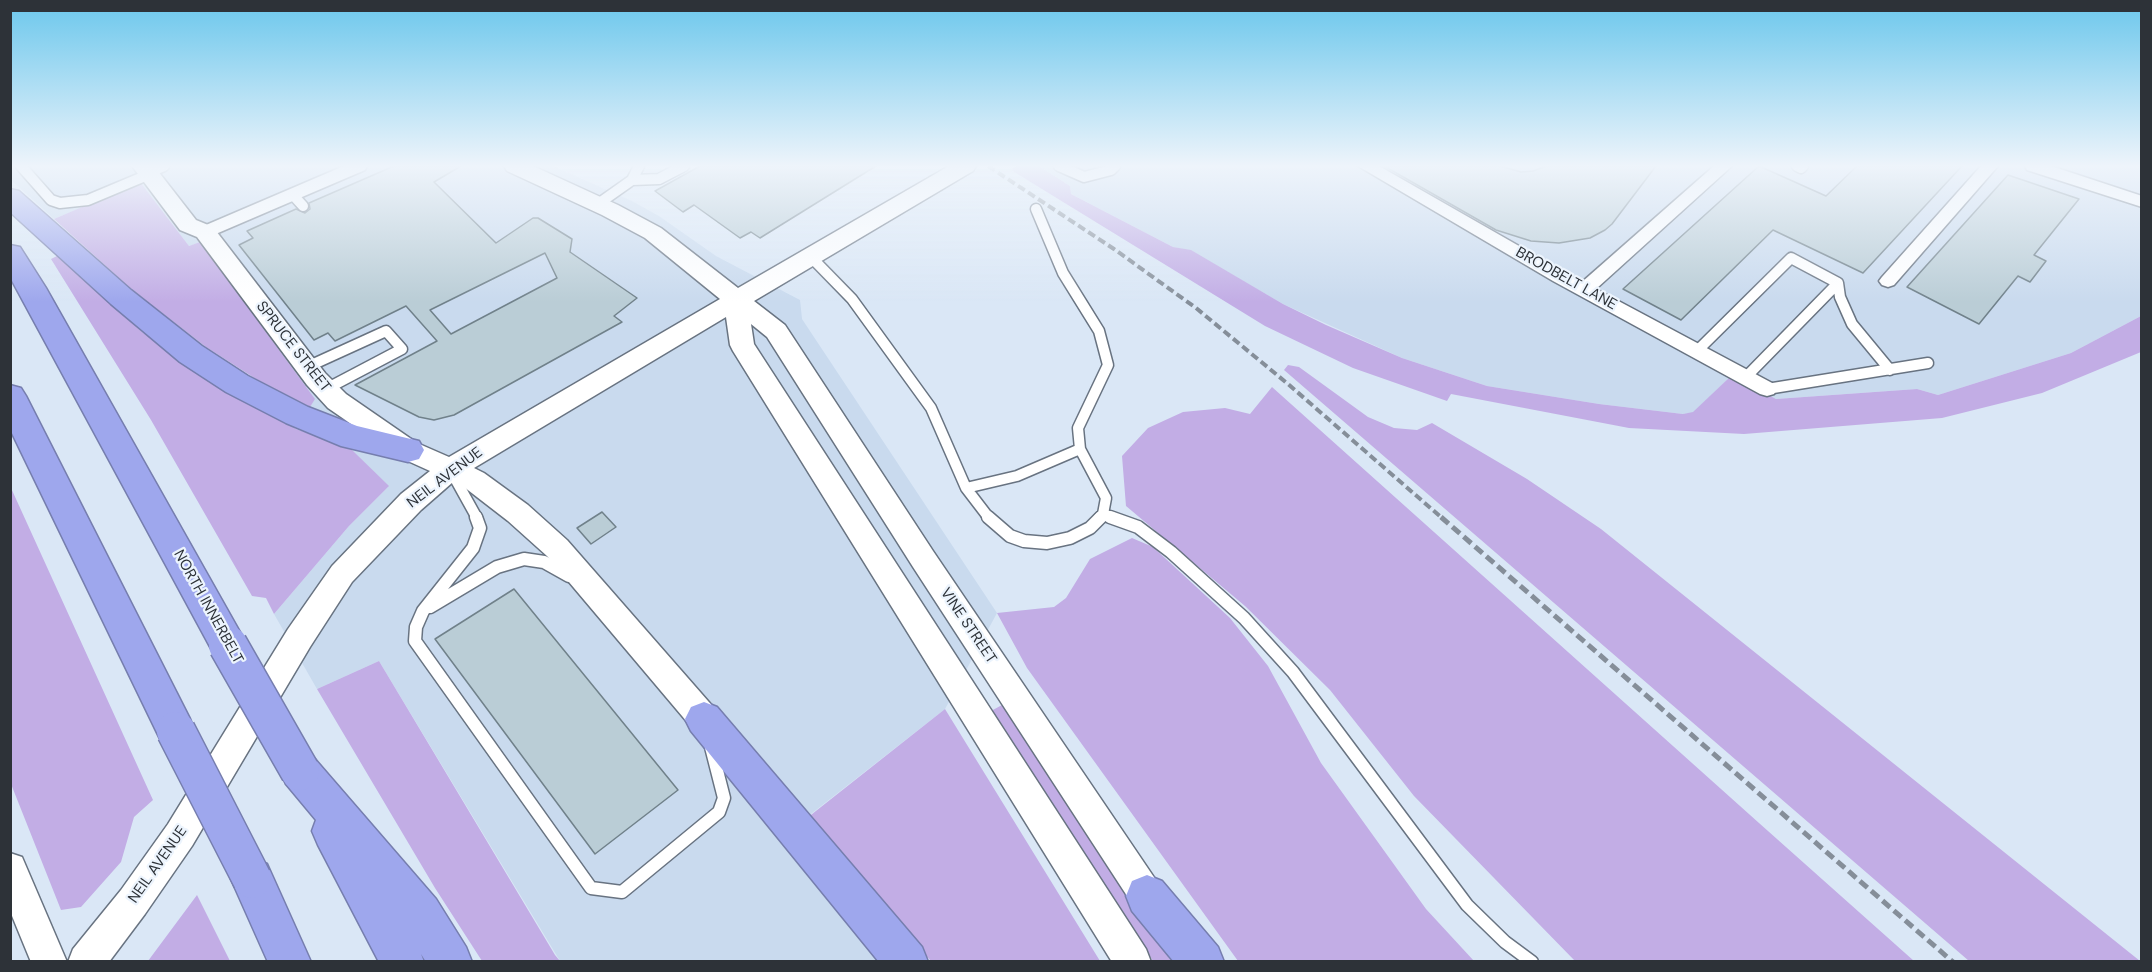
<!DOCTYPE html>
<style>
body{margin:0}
#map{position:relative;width:2152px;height:972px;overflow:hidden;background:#dae7f6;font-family:"DM Sans",sans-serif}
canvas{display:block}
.frame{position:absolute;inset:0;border:12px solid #2d3238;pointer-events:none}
</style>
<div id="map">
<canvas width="2152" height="972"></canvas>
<div class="frame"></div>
</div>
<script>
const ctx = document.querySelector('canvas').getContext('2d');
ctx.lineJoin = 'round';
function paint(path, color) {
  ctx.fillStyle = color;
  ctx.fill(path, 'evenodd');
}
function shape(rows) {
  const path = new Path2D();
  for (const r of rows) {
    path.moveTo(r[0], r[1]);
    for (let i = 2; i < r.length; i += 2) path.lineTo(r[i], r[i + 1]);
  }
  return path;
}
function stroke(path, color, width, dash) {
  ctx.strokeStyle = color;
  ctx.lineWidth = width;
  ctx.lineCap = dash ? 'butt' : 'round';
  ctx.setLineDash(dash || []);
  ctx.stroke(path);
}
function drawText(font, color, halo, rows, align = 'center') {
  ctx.font = font + ' "DM Sans",sans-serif';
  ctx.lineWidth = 4.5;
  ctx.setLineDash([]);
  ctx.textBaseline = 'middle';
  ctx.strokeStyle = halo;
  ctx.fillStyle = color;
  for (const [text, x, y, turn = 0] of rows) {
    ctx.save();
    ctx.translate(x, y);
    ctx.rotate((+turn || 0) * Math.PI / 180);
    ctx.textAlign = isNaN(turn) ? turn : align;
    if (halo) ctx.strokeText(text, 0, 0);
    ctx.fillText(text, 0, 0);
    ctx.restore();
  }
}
paint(shape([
 [11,166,553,166,632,201,659,216,716,256,800,300,802,319,997,613,945,709,802,821,885,961,560,961,379,661,317,689,274,614,349,526,388,487,310,407,314,398,199,243,189,246,140,183,54,219,11,180],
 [1039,166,2141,166,2141,316,2071,353,1938,395,1917,389,1776,399,1732,375,1693,413,1683,414,1599,404,1487,386,1402,358,1283,304,1191,251,1173,247,1071,194,1070,186]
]), '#c9daee');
paint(shape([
 [1017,166,1039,166,1070,186,1071,194,1173,247,1191,250,1283,304,1326,325,1402,358,1487,386,1599,404,1683,414,1693,412,1732,375,1776,399,1917,389,1938,395,2071,353,2141,316,2141,352,2042,393,1942,418,1744,434,1629,428,1451,394,1447,401,1353,368,1265,326,1011,170],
 [140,182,189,246,200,242,315,399,310,407,256,379,206,347,130,288,54,219],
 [57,256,142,332,219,385,296,429,350,448,389,486,349,526,274,614,266,598,252,596,151,420,51,259],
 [1288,365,1299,367,1368,417,1394,428,1417,430,1432,423,1527,479,1601,529,2140,961,1969,961,1284,370],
 [1272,387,1759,823,1914,961,1575,961,1414,796,1330,690,1245,606,1126,506,1122,456,1148,428,1183,412,1225,408,1250,414],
 [11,488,153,800,134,817,121,862,81,907,61,910,11,784],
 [1132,538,1153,547,1230,618,1268,666,1321,763,1426,909,1474,961,1238,961,1027,668,997,613,1054,607,1066,598,1090,559],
 [379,661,555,955,560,961,482,961,435,888,317,689],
 [1002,705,1077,817,1171,961,1153,961,991,711],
 [945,709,1100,961,931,961,802,822],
 [197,895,230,961,148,961]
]), '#c2ade5');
const building = shape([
 [394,166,461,166,434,182,496,243,533,218,538,218,572,239,570,252,637,298,614,316,622,322,454,415,434,420,419,417,355,385,437,341,406,306,335,341,328,333,314,340,239,245,253,238,247,231,296,209,305,213,310,209,309,203,394,166],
 [545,253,557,278,451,334,430,310,545,253],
 [700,166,876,166,760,238,751,232,740,238,694,205,683,212,655,191,700,166],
 [1384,166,1500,166,1521,172,1533,171,1547,166,1656,166,1612,224,1605,230,1590,238,1559,243,1531,241,1496,230,1384,166],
 [1759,166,1826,196,1857,166,1962,166,1863,273,1773,230,1681,320,1623,289,1759,166],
 [2008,175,2079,199,2034,255,2046,261,2030,282,2018,276,1979,324,1907,287,2008,175],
 [602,512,616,527,591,544,577,528,602,512],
 [514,589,678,790,595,854,435,639,514,589]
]);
paint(building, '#bacdd6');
stroke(building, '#70818a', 1.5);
const serviceFar1 = shape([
 [21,166,51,200,60,203,88,200,150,174],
 [1059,166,1084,177,1111,170,1115,166],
 [1797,166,1801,168,1803,166],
 [148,173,164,166],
 [632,180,659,179,684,166],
 [293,195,303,206],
 [598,204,632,180,639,166],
 [1036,209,1063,273,1099,331,1108,365,1078,428,1080,449,1106,498,1103,514,1099,518],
 [811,257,852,299,931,408,966,488,989,518],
 [1698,350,1791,258,1838,283,1840,297,1852,324,1890,370],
 [307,367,386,331,402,349,326,389],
 [1746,377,1838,283],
 [1767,389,1928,363],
 [452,473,477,518],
 [966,488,1017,476,1080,449],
 [1103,514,1114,518]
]);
const service = shape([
 [476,517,480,528,473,548,423,611,416,627,415,641,591,888,622,892,719,812,724,798,711,747],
 [988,517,1010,536,1024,541,1047,543,1070,538,1090,528,1101,517],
 [1110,517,1138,527,1171,552,1244,618,1293,672,1467,905,1505,942,1532,962],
 [430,607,497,567,524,559,544,562,569,576]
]);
const minor = shape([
 [344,166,367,166,365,170,211,236,199,236,196,232,199,228,344,166],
 [1358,166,1379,166,1582,282,1714,166,1732,166,1596,289,1774,384,1777,389,1774,394,1767,396,1760,394,1553,281,1358,166],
 [1981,166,1998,166,1894,285,1888,287,1882,285,1879,281,1882,277,1981,166],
 [2025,166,2051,166,2142,196,2142,207,2027,170,2025,166]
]);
const tertiary = shape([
 [132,166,154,166,196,220,213,227,325,373,346,394,417,443,449,457,720,299,645,238,602,215,507,171,504,166,533,166,618,205,661,228,738,288,949,166,976,166,973,171,754,301,785,325,933,551,1168,898,1173,910,1168,922,1156,927,1144,922,913,567,767,337,751,324,754,344,1146,949,1151,962,1112,962,733,351,730,345,726,317,474,468,484,473,528,505,567,540,715,709,720,719,715,729,704,733,693,729,547,556,508,521,464,487,453,482,421,510,352,582,310,647,192,846,145,914,109,962,68,962,73,949,121,890,168,824,288,629,332,566,401,494,430,471,399,457,328,408,307,385,197,237,180,230,132,166],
 [10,853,22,857,67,962,31,962,10,911,10,853]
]);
const motorway = shape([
 [10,189,19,191,131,290,202,346,248,376,308,407,357,426,419,441,424,450,419,459,408,462,341,446,286,423,226,392,180,362,111,304,10,212,10,189],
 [10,245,20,247,46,288,241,634,246,645,241,656,228,661,215,656,10,277,10,245],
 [10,385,21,388,26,396,190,719,195,731,190,743,176,749,162,743,10,429,10,385],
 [704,702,717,707,922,947,928,962,879,962,691,731,685,719,691,707,704,702],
 [300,753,314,758,436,899,466,947,472,962,426,962,421,954,424,962,379,962,318,845,312,831,316,820,286,784,280,771,286,758,300,753],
 [252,858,267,864,311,962,268,962,231,879,237,864,252,858],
 [1147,875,1162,881,1218,947,1224,962,1174,962,1132,911,1126,896,1132,881,1147,875]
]);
stroke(serviceFar1, '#687381', 13);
stroke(service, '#687381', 15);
stroke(minor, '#687381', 3);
stroke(tertiary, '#687381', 3);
stroke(motorway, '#767eae', 3);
stroke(serviceFar1, '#fff', 10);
stroke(service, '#fff', 12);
paint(minor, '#fff');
paint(tertiary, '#fff');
paint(motorway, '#9ea7ed');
stroke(shape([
 [988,166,1114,249,1196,308,1288,384,1442,518]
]), '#858e99', 4, [8, 4]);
stroke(shape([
 [1441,517,1953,962]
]), '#858e99', 5, [10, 5]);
const motorwayBridge = shape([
 [228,645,300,771],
 [176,731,252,879]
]);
stroke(motorwayBridge, '#767eae', 41, []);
stroke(motorwayBridge, '#9ea7ed', 38);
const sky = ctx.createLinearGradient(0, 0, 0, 302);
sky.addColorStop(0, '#6bc7ec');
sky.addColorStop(0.55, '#eef4fb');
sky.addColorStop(1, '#eef4fb00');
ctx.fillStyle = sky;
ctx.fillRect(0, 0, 2152, 302);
drawText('15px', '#2d3238', '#ecf4fd', [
 ["BRODBELT LANE",1566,279,29],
 ["SPRUCE STREET",293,347,52],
 ["NEIL AVENUE",445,478,-37],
 ["NORTH INNERBELT",208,607,61],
 ["VINE STREET",968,626,56],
 ["NEIL AVENUE",158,865,-55]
]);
</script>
